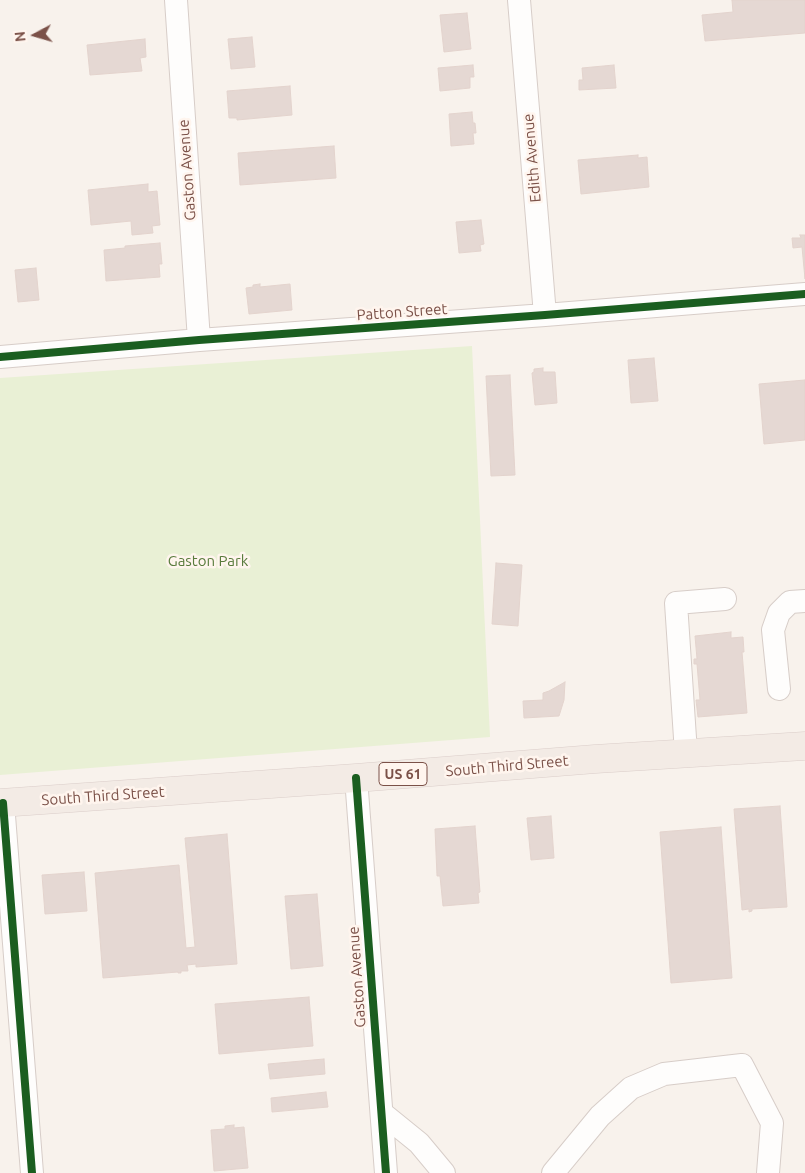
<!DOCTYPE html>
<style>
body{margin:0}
#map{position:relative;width:805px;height:1173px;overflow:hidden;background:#f8f2ec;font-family:Ubuntu,sans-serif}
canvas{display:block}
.north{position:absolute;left:10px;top:10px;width:50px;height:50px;-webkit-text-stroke:4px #fff5ee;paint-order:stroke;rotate:264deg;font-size:14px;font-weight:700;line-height:20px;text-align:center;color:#7b5148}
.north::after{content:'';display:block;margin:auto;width:18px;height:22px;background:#7b5148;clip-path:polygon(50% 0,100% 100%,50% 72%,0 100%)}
</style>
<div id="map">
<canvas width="805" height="1173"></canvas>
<div class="north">N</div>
</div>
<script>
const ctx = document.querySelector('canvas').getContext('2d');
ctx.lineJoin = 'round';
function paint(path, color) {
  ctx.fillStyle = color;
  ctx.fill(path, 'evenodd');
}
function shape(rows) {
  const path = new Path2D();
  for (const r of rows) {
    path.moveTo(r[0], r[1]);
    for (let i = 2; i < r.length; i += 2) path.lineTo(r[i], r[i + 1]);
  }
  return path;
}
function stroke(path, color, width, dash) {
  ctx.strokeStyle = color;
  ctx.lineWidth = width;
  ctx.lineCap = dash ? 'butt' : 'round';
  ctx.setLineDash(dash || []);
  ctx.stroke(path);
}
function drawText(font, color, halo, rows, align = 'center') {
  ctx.font = font + ' Ubuntu,sans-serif';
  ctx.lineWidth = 5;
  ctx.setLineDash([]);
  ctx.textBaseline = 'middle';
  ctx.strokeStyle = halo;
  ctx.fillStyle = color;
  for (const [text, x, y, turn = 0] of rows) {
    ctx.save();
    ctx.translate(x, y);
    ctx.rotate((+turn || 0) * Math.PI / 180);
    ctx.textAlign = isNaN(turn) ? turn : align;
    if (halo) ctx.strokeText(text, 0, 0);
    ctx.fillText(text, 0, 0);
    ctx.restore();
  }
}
paint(shape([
 [472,346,490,737,0,775,0,378]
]), '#e9f0d5');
const building = shape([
 [732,0,805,0,805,33,705,41,702,15,733,12,732,0],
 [467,13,471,49,444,52,440,15,467,13],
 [252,37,255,67,231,69,228,39,252,37],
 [145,39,146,57,140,58,142,71,90,75,87,45,145,39],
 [473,65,474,77,470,77,470,88,440,91,438,68,473,65],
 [614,65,616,88,579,90,579,80,583,80,582,68,614,65],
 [290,86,292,115,237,120,237,118,229,118,227,91,290,86],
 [472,112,473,123,475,123,476,133,473,133,474,144,451,146,449,114,472,112],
 [334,146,336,178,240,185,238,153,334,146],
 [638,155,638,158,647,157,649,187,581,194,578,160,638,155],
 [148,184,148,192,157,191,160,225,152,226,153,233,132,235,131,221,91,225,88,190,148,184],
 [481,220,484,244,480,245,481,251,459,253,456,222,481,220],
 [800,235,805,235,805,279,802,247,793,248,792,238,801,238,800,235],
 [160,243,162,264,159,264,160,277,106,281,104,250,125,248,125,246,160,243],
 [36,268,39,300,18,302,15,270,36,268],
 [260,284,260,287,290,284,292,310,249,314,246,288,253,287,253,285,260,284],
 [654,358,658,401,631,403,628,360,654,358],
 [543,368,543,372,555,372,557,403,535,405,532,373,534,372,534,369,543,368],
 [510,375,515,475,491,476,486,376,510,375],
 [805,380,805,440,764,444,759,384,805,380],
 [496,563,522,565,518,626,492,624,496,563],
 [731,632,731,638,743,637,744,652,742,652,747,713,698,717,696,700,700,700,697,664,694,664,694,659,697,659,695,636,731,632],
 [565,682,564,700,559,716,524,718,523,701,543,700,543,693,549,691,565,682],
 [780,806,787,907,752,909,752,911,749,912,749,909,742,910,734,809,780,806],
 [551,816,554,858,531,860,527,818,551,816],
 [475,826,480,892,478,893,479,903,443,906,440,876,437,876,435,829,475,826],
 [721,827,732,978,671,983,660,832,721,827],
 [227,834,237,964,196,967,196,964,187,965,188,971,181,971,181,973,178,973,178,972,103,978,95,873,179,865,186,948,195,947,185,838,227,834],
 [84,872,87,911,45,914,42,875,84,872],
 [317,894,323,966,291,969,285,896,317,894],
 [309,997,313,1046,219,1054,215,1004,309,997],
 [324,1059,325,1074,270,1079,268,1064,324,1059],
 [326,1092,328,1107,272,1112,271,1098,326,1092],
 [234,1125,234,1128,244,1127,248,1168,214,1171,211,1130,225,1129,225,1126,234,1125]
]);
paint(building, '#e5d8d3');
stroke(building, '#e3d3cd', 1);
const minor = shape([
 [176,0,199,340],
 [519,0,545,315],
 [0,357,199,340,545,315,805,294],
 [779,689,773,630,779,613,790,602,805,601],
 [686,753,676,603,725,599],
 [356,778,386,1173],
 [3,803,32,1173],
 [382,1113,419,1143,444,1173],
 [553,1173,600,1116,631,1088,664,1074,742,1065,772,1123,768,1173]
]);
const major = shape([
 [0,803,356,778,595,759,805,746]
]);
stroke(minor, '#d7cdc8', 24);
stroke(major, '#dacdc9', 29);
stroke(minor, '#fefdfc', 22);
stroke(major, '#f3ebe5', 28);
stroke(shape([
 [0,357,199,340,545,315,805,294],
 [356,778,386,1173],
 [3,803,32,1173]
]), '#1b5e20', 8);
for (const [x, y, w] of [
 [403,774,48]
]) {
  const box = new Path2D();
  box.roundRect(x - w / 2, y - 11.5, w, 23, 4);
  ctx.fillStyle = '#fff5ee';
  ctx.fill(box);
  stroke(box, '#7b5148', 1);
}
drawText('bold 14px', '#7b5148', null, [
 ["US 61",403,774]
]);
drawText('15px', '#7b5148', '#fff5ee', [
 ["Edith Avenue",532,158,-95],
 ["Gaston Avenue",187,170,-94],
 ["Patton Street",402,312,-4],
 ["South Third Street",507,766,-5],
 ["South Third Street",103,796,-4],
 ["Gaston Avenue",357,977,-94]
]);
drawText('15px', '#597b3c', '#fff5ee', [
 ["Gaston Park",208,561]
]);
</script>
